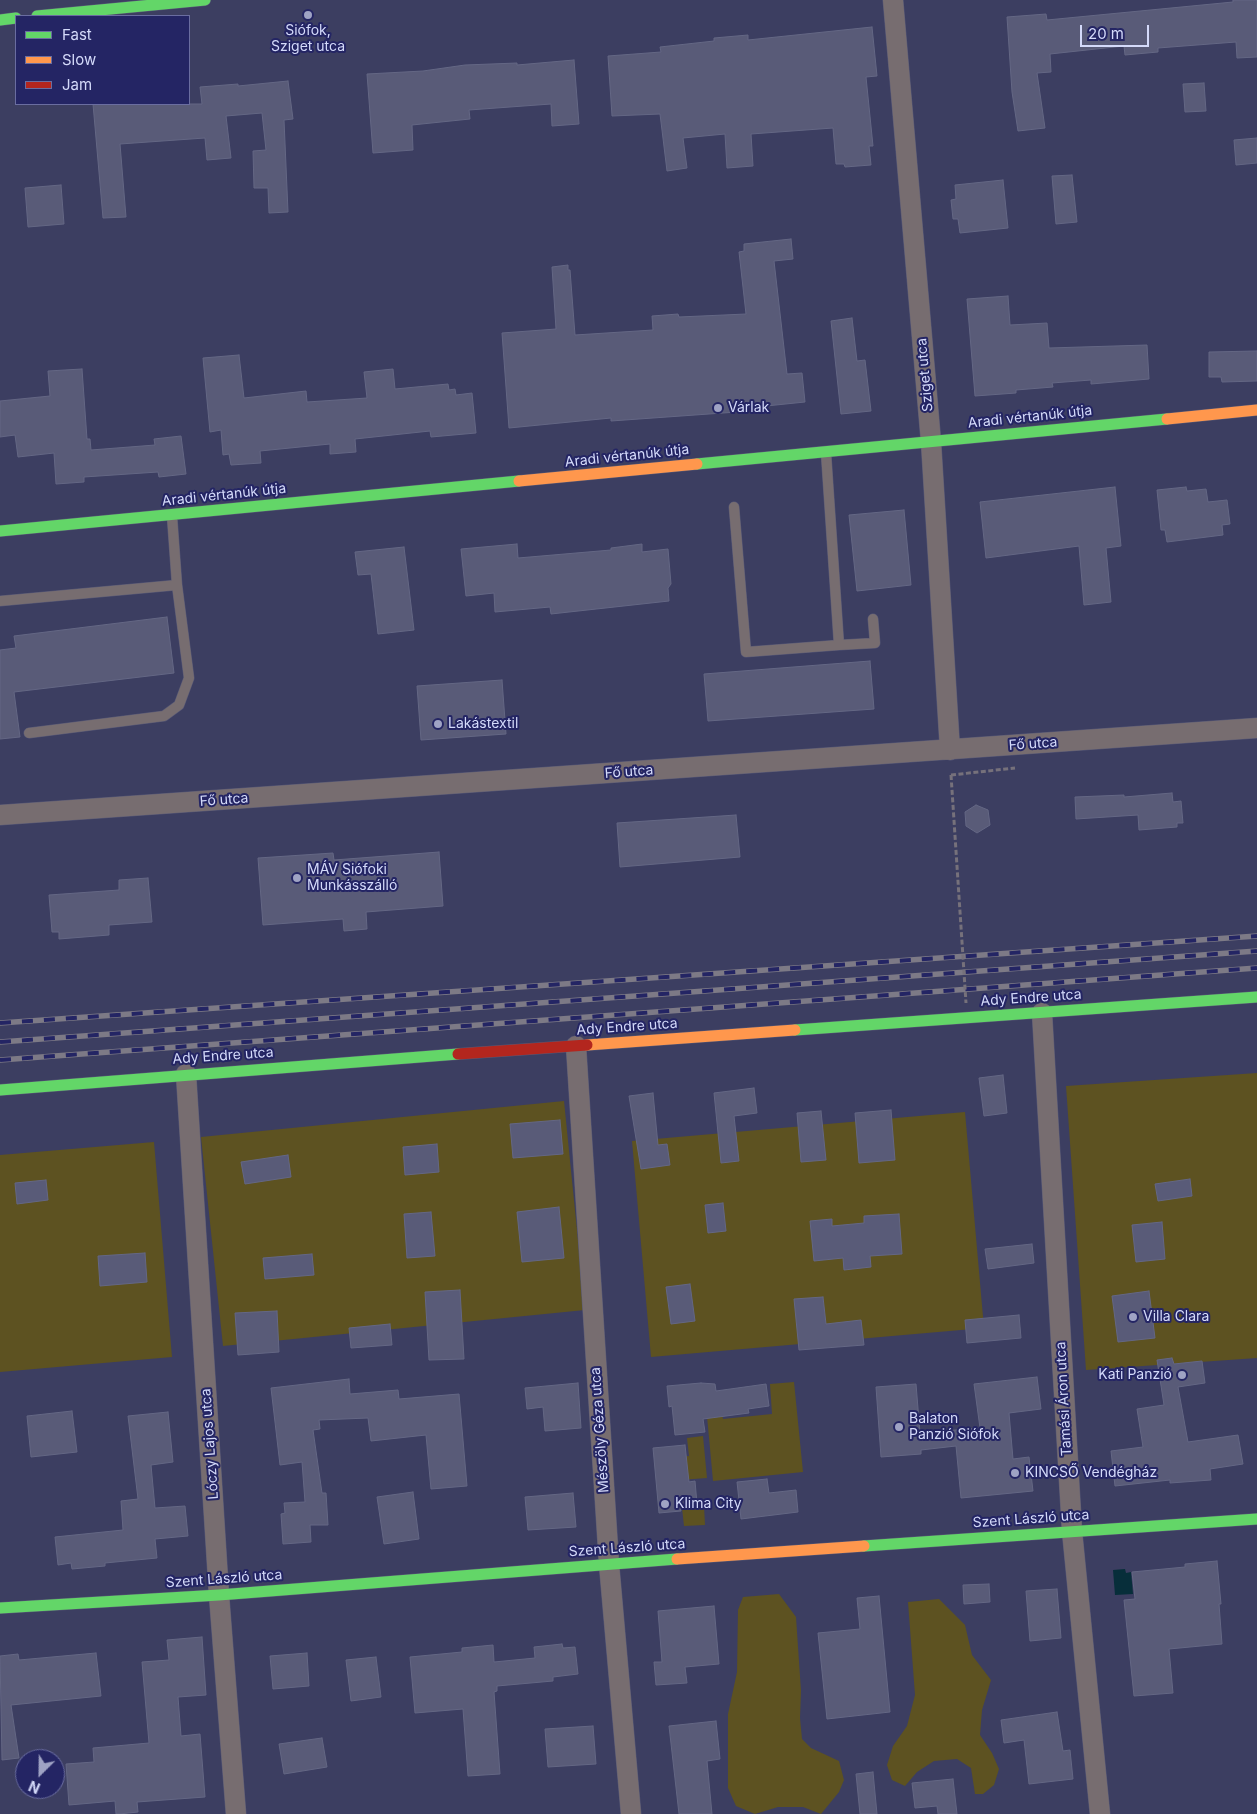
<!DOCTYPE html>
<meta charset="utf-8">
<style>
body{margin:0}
#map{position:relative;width:1257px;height:1814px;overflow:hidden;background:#3c3e61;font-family:Inter,sans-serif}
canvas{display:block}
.legend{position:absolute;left:15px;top:15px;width:175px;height:90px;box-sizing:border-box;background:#242564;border:1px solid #6a6da0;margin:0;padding:6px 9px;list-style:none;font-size:15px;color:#d4dafa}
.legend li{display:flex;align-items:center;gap:10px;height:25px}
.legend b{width:25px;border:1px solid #6a6da0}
.north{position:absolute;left:15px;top:1749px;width:50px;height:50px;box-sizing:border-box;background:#242564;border:1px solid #6a6da0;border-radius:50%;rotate:203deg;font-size:14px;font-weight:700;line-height:20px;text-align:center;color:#d4dafa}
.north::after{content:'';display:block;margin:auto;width:18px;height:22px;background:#9fa3c4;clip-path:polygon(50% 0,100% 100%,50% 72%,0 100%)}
.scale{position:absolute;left:1080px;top:25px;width:69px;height:22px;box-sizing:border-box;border:2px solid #d4dafa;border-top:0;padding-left:6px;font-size:15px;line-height:18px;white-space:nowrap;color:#d4dafa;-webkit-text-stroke:4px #242564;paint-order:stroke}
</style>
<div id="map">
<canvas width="1257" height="1814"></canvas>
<ul class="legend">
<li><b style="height:6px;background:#63d668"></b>Fast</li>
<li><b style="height:6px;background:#ff974d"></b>Slow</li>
<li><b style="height:6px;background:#b3261e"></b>Jam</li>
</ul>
<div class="north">N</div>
<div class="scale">20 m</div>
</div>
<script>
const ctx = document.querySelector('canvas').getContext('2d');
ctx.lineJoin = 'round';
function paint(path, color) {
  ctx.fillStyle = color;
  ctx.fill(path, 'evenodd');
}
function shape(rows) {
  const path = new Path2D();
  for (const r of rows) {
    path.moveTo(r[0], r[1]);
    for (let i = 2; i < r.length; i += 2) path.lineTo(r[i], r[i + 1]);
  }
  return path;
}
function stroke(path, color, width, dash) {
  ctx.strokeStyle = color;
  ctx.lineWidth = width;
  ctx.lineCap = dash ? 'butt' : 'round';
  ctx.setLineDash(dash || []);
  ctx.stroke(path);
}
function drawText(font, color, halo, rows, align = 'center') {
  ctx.font = font + ' Inter,sans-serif';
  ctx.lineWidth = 4;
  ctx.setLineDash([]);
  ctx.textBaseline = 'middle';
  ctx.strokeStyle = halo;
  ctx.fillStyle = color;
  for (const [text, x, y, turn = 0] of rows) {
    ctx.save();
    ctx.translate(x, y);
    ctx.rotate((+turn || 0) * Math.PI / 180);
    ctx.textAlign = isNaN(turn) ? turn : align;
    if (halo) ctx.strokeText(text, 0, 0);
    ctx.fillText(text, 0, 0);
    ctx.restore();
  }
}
paint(shape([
 [1257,1073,1257,1358,1086,1370,1066,1086],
 [564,1101,585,1310,223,1346,201,1137],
 [965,1112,984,1328,651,1357,632,1141],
 [154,1142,172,1357,0,1372,0,1155],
 [794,1382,803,1472,713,1481,707,1416,722,1414,723,1419,772,1414,770,1384],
 [703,1436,707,1478,680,1480,678,1457,689,1456,687,1438],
 [704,1506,705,1525,684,1526,682,1508],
 [779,1594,796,1617,801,1691,800,1718,802,1739,811,1748,839,1761,844,1780,839,1792,821,1814,803,1807,778,1807,755,1814,736,1806,728,1788,728,1714,737,1672,738,1610,743,1597],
 [939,1599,965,1625,972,1655,991,1680,982,1710,980,1735,992,1753,999,1769,994,1785,983,1794,975,1794,971,1768,957,1759,934,1761,917,1772,905,1786,892,1780,887,1765,893,1746,907,1726,915,1695,908,1602]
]), '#5d5221');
paint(shape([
 [1125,1569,1126,1573,1131,1572,1133,1594,1115,1595,1113,1570]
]), '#072e3a');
const building = shape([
 [1233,0,1257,0,1257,57,1237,58,1236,42,1158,48,1158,52,1125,55,1124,46,1050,54,1051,72,1037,73,1045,128,1018,131,1012,92,1007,17,1046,14,1047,20,1233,2,1233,0],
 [872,27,877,76,866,77,873,146,869,146,871,165,845,167,844,164,836,164,833,128,751,134,753,166,727,168,725,134,683,138,687,168,667,171,660,114,612,116,608,56,661,52,660,47,714,41,714,38,748,35,748,40,872,27],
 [574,60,579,124,552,126,551,104,469,110,470,119,412,125,413,150,373,153,367,74,423,71,465,65,517,63,517,65,574,60],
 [288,81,293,119,284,120,288,212,269,213,268,188,254,188,253,151,266,150,262,113,226,116,231,158,207,160,205,138,120,144,126,217,103,218,93,104,202,104,200,87,238,84,238,86,288,81],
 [1204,83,1206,111,1185,112,1183,84,1204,83],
 [1257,138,1257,163,1236,165,1234,140,1257,138],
 [1072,175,1077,222,1056,224,1052,176,1072,175],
 [1003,180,1008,228,960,233,958,219,953,219,951,200,956,199,955,185,1003,180],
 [61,185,64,224,28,227,25,188,61,185],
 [791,239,793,259,774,261,787,374,802,373,805,402,737,409,737,412,611,421,611,418,509,428,502,333,556,329,552,267,568,265,568,270,570,270,575,335,653,330,652,316,678,314,679,317,746,314,739,252,744,251,744,244,791,239],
 [1008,296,1010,325,1047,323,1049,348,1147,345,1149,379,1091,384,1091,380,1052,383,1053,387,1016,390,1016,393,975,396,967,299,1008,296],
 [852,318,857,361,865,360,871,411,841,414,831,321,852,318],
 [1257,351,1257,381,1222,382,1221,377,1209,377,1209,352,1257,351],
 [239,355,244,398,306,391,307,402,367,398,364,372,393,369,395,389,448,384,449,390,455,389,456,395,472,393,476,433,431,437,430,431,355,439,356,452,330,454,330,444,260,451,261,463,231,465,229,454,223,455,221,430,210,432,203,358,239,355],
 [82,369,87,439,90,439,91,450,155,445,154,439,181,436,186,474,159,477,158,472,84,477,84,482,56,484,54,453,18,457,15,435,0,437,0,401,50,396,48,371,82,369],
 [1115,487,1121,546,1106,548,1111,602,1084,605,1079,546,986,558,980,502,1115,487],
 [1186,487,1187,491,1206,489,1208,502,1227,500,1230,524,1222,525,1223,535,1167,542,1165,530,1161,530,1157,490,1186,487],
 [904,510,911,585,857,591,849,515,904,510],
 [517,544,518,558,611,550,611,548,642,544,642,552,668,549,671,584,668,588,669,601,551,614,550,607,495,612,494,593,466,596,461,549,517,544],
 [404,547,414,630,378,634,371,574,358,575,355,552,404,547],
 [167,617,174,673,14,692,20,737,0,739,0,650,16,648,14,636,167,617],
 [870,661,874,709,708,721,704,674,870,661],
 [502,680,506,734,421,740,417,686,502,680],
 [1172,793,1173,802,1181,801,1183,823,1177,823,1177,827,1139,830,1138,815,1076,819,1075,797,1124,795,1124,797,1172,793],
 [976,805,988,810,990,825,977,833,966,826,965,812,976,805],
 [736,815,740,857,620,867,617,823,736,815],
 [439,852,443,906,366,912,367,929,344,931,343,919,263,925,258,858,333,853,334,860,439,852],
 [148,878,152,922,109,925,109,935,59,939,59,932,52,932,49,895,119,890,119,880,148,878],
 [1003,1075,1007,1113,984,1116,979,1078,1003,1075],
 [754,1088,757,1113,734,1116,739,1161,721,1163,714,1093,754,1088],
 [653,1093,658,1145,667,1144,670,1165,641,1169,629,1096,653,1093],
 [891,1110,895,1160,859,1163,855,1113,891,1110],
 [821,1111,826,1160,801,1162,797,1113,821,1111],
 [560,1120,563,1154,513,1158,510,1124,560,1120],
 [437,1144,439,1172,405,1175,403,1147,437,1144],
 [288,1155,291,1177,245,1184,241,1162,288,1155],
 [1190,1179,1192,1196,1158,1201,1155,1184,1190,1179],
 [46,1180,48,1200,17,1204,15,1183,46,1180],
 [723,1203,726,1231,708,1233,705,1205,723,1203],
 [559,1207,564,1258,522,1262,517,1212,559,1207],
 [431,1212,435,1256,407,1258,404,1214,431,1212],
 [899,1214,902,1254,870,1256,871,1267,844,1270,843,1258,814,1261,810,1221,832,1219,832,1226,864,1223,864,1216,899,1214],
 [1162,1222,1165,1259,1136,1262,1132,1225,1162,1222],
 [1032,1244,1034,1263,988,1269,985,1249,1032,1244],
 [145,1253,147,1282,100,1286,98,1256,145,1253],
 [312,1254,314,1275,265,1279,263,1258,312,1254],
 [690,1284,695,1321,671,1324,666,1287,690,1284],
 [460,1290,464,1359,429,1360,425,1292,460,1290],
 [1149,1291,1155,1338,1118,1342,1112,1296,1149,1291],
 [823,1297,826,1324,861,1320,864,1345,799,1350,794,1299,823,1297],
 [277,1311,279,1352,238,1355,235,1313,277,1311],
 [1019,1315,1021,1338,967,1343,965,1320,1019,1315],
 [390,1324,392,1345,351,1348,349,1328,390,1324],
 [1172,1358,1174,1364,1202,1361,1205,1383,1178,1387,1188,1442,1238,1435,1243,1464,1210,1469,1211,1480,1170,1483,1170,1480,1115,1486,1111,1451,1143,1447,1137,1409,1164,1405,1157,1360,1172,1358],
 [1037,1377,1041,1409,1009,1413,1013,1459,1029,1457,1033,1491,961,1498,956,1446,921,1450,921,1454,881,1457,876,1387,916,1384,920,1433,980,1428,974,1384,1037,1377],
 [349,1379,350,1394,398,1390,399,1399,459,1394,467,1486,431,1489,426,1435,371,1441,368,1418,319,1420,320,1429,313,1430,322,1493,326,1493,328,1525,310,1525,311,1542,283,1544,281,1514,285,1513,284,1503,305,1502,302,1462,280,1465,271,1388,349,1379],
 [578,1383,581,1428,545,1431,543,1407,527,1409,525,1388,578,1383],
 [701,1383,715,1384,716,1391,766,1384,769,1406,748,1409,749,1413,703,1419,705,1432,675,1435,672,1406,669,1407,667,1386,701,1383],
 [72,1411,77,1452,31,1457,27,1416,72,1411],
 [168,1412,173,1462,151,1465,155,1508,185,1506,188,1536,155,1539,157,1558,105,1563,105,1566,72,1569,71,1563,58,1565,55,1537,123,1530,121,1501,138,1499,128,1416,168,1412],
 [685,1445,689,1482,695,1481,697,1504,680,1505,681,1511,659,1513,653,1448,685,1445],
 [767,1479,769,1493,796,1490,798,1512,741,1519,737,1482,767,1479],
 [413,1492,419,1539,384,1544,377,1497,413,1492],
 [573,1493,576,1527,528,1530,525,1497,573,1493],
 [1217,1561,1221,1604,1219,1604,1222,1644,1169,1649,1173,1693,1134,1696,1124,1600,1135,1599,1132,1572,1185,1567,1185,1564,1217,1561],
 [989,1584,990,1602,964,1604,963,1585,989,1584],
 [1057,1589,1061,1638,1030,1641,1026,1591,1057,1589],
 [879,1596,890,1712,827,1719,818,1633,860,1629,857,1598,879,1596],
 [714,1606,719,1664,685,1667,687,1683,656,1685,654,1662,662,1662,658,1611,714,1606],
 [202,1637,206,1695,178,1697,181,1736,200,1734,205,1797,137,1802,138,1812,119,1814,116,1814,115,1801,69,1805,66,1764,94,1762,93,1748,149,1743,142,1662,169,1660,167,1640,202,1637],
 [562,1644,563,1648,575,1647,578,1674,553,1677,553,1681,497,1686,497,1691,494,1692,500,1774,468,1776,463,1709,415,1713,410,1657,462,1652,462,1648,493,1645,494,1662,535,1658,534,1647,562,1644],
 [96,1653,101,1696,11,1705,19,1758,2,1760,0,1656,18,1654,19,1660,96,1653],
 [307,1653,309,1686,273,1689,270,1656,307,1653],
 [376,1657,381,1697,351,1701,346,1660,376,1657],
 [1057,1712,1063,1751,1070,1750,1073,1779,1029,1784,1024,1740,1004,1743,1001,1720,1057,1712],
 [716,1721,720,1759,707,1761,712,1814,679,1814,669,1726,716,1721],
 [593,1726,596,1764,548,1767,545,1729,593,1726],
 [322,1738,327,1767,284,1774,279,1744,322,1738],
 [873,1772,877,1814,860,1814,856,1774,873,1772],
 [953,1779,957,1814,938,1814,937,1806,915,1808,912,1783,953,1779]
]);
paint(building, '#595b78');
stroke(building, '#646784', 1);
const lane = shape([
 [734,507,746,652,839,645,826,453],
 [172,516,177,585],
 [0,601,177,585,189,678,179,705,164,716,29,733],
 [839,645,875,643,873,619]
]);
const street = shape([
 [893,0,931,442,950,750],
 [0,815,1257,728],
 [1042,1013,1072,1531,1100,1814],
 [576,1046,609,1564,631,1814],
 [186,1074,219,1595,236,1814]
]);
const fast = shape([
 [37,16,205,0],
 [0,20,16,18],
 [697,464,1167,419],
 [0,531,519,481],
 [795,1030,1257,997],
 [0,1090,458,1054],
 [864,1546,1257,1519],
 [0,1608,219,1595,677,1559]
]);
const slow = shape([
 [1167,419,1257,410],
 [519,481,697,464],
 [587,1045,795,1030],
 [677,1559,864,1546]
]);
const jam = shape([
 [458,1054,587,1045]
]);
stroke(lane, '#585976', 11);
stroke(street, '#585976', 21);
stroke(fast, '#585976', 12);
stroke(slow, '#585976', 12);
stroke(jam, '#585976', 12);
stroke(shape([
 [951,775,1015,768]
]), '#76717b', 3, [5, 2.5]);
stroke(lane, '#776d70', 10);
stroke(street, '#776d70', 20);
stroke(fast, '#63d668', 11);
stroke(slow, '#ff974d', 11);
stroke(jam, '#b3261e', 11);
const rail = shape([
 [0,1023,1257,936],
 [0,1042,1257,951],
 [0,1060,1257,968]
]);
stroke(rail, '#7d7a86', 5.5);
stroke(rail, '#242564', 4, [11]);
stroke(shape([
 [951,775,966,1003]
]), '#76717b', 3, [5, 2.5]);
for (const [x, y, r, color] of [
 [308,15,5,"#9fa3c4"],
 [718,408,5,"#9fa3c4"],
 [438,724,5,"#9fa3c4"],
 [297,878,5,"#9fa3c4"],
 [1133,1317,5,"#9fa3c4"],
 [1182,1375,5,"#9fa3c4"],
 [899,1427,5,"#9fa3c4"],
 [1015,1473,5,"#9fa3c4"],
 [665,1504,5,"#9fa3c4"]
]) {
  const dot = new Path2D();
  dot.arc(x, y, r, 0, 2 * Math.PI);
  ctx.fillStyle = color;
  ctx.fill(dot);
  stroke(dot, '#242564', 2);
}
drawText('14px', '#d4dafa', '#242564', [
 ["Siófok,",308,31,"center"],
 ["Sziget utca",308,47,"center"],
 ["Várlak",728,408],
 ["Lakástextil",448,724],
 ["MÁV Siófoki",307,870],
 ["Munkásszálló",307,886],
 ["Villa Clara",1143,1317],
 ["Kati Panzió",1172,1375,"right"],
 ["Balaton",909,1419],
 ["Panzió Siófok",909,1435],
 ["KINCSŐ Vendégház",1025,1473],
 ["Klima City",675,1504]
], 'left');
drawText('14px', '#d4dafa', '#242564', [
 ["Sziget utca",925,375,-95],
 ["Aradi vértanúk útja",1030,417,-6],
 ["Aradi vértanúk útja",627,456,-6],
 ["Aradi vértanúk útja",224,495,-6],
 ["Fő utca",1033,744,-4],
 ["Fő utca",629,772,-4],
 ["Fő utca",224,800,-4],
 ["Ady Endre utca",1031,998,-4],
 ["Ady Endre utca",627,1027,-4],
 ["Ady Endre utca",223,1056,-4],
 ["Tamási Áron utca",1064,1399,-93],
 ["Mészöly Géza utca",600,1430,-94],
 ["Lóczy Lajos utca",210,1444,-94],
 ["Szent László utca",1031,1519,-4],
 ["Szent László utca",627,1548,-4],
 ["Szent László utca",224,1579,-4]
]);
</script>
